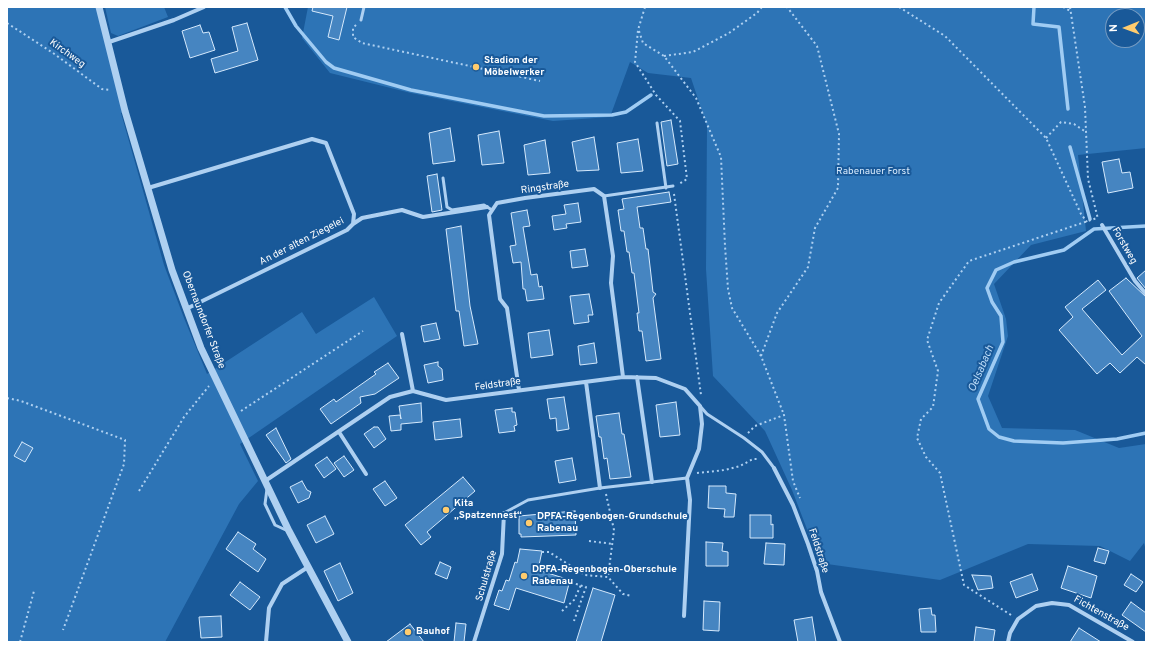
<!DOCTYPE html>
<meta charset="utf-8">
<style>
body{margin:0}
#map{position:relative;width:1153px;height:649px;overflow:hidden;background:#195999;font-family:Overpass,sans-serif}
canvas{display:block}
.frame{position:absolute;inset:0;border:8px solid #fff;pointer-events:none}
.north{position:absolute;left:1105px;top:8px;width:40px;height:40px;box-sizing:border-box;background:#195999;border:1px solid #759bc2;border-radius:50%;rotate:269deg;font-size:11px;font-weight:700;line-height:16px;text-align:center;color:#fff}
.north::after{content:'';display:block;margin:auto;width:14px;height:18px;background:#ffcc6e;clip-path:polygon(50% 0,100% 100%,50% 72%,0 100%)}
</style>
<div id="map">
<canvas width="1153" height="649"></canvas>
<div class="frame"></div>
<div class="north">N</div>
</div>
<script>
const ctx = document.querySelector('canvas').getContext('2d');
ctx.lineJoin = 'round';
function paint(path, color) {
  ctx.fillStyle = color;
  ctx.fill(path, 'evenodd');
}
function shape(rows) {
  const path = new Path2D();
  for (const r of rows) {
    path.moveTo(r[0], r[1]);
    for (let i = 2; i < r.length; i += 2) path.lineTo(r[i], r[i + 1]);
  }
  return path;
}
function stroke(path, color, width, dash) {
  ctx.strokeStyle = color;
  ctx.lineWidth = width;
  ctx.lineCap = dash ? 'butt' : 'round';
  ctx.setLineDash(dash || []);
  ctx.stroke(path);
}
function drawText(font, color, halo, rows, align = 'center') {
  ctx.font = font + ' Overpass,sans-serif';
  ctx.lineWidth = 4;
  ctx.setLineDash([]);
  ctx.textBaseline = 'middle';
  ctx.strokeStyle = halo;
  ctx.fillStyle = color;
  for (const [text, x, y, turn = 0] of rows) {
    ctx.save();
    ctx.translate(x, y);
    ctx.rotate((+turn || 0) * Math.PI / 180);
    ctx.textAlign = isNaN(turn) ? turn : align;
    if (halo) ctx.strokeText(text, 0, 0);
    ctx.fillText(text, 0, 0);
    ctx.restore();
  }
}
paint(shape([
 [7,7,99,7,125,111,121,113,164,265,184,318,207,374,302,312,316,334,374,297,397,336,240,444,258,481,239,504,165,642,7,642],
 [105,7,164,7,168,17,118,36,111,33],
 [308,7,1146,7,1146,148,1078,155,1086,231,1031,245,994,284,1006,319,1008,336,988,396,1002,428,1075,430,1119,448,1146,444,1146,551,1144,543,1130,561,1100,546,1028,544,940,580,820,563,792,490,765,431,713,376,706,269,707,126,691,78,648,73,630,62,610,117,553,121,411,93,330,73,302,38],
 [1113,16,1137,16,1137,40,1113,40]
]), '#2d74b6');
stroke(shape([
 [285,7,296,26,326,62,334,68,411,90,544,116,612,115,626,112,651,95],
 [1034,7,1033,24,1059,27,1068,109],
 [1070,147,1090,219],
 [1146,226,1094,229,1064,250,1014,262,996,270,987,288,992,302,1001,316,1003,342,978,399,989,429,999,437,1014,441,1063,443,1117,439,1146,433]
]), '#a0ccf3', 3.5);
const building = shape([
 [313,7,347,7,339,40,328,37,333,16,312,11,313,7],
 [247,23,258,60,215,73,211,59,238,51,232,27,247,23],
 [200,25,203,33,209,32,215,50,190,58,182,31,200,25],
 [671,120,678,164,667,166,661,122,671,120],
 [450,128,455,161,433,164,429,133,450,128],
 [499,131,504,163,482,165,478,135,499,131],
 [594,137,599,170,577,171,572,142,594,137],
 [638,139,643,171,621,173,617,143,638,139],
 [545,140,550,173,528,175,524,145,545,140],
 [1119,159,1122,173,1130,172,1133,188,1108,193,1102,162,1119,159],
 [437,174,442,210,432,212,427,176,437,174],
 [669,192,671,202,637,207,640,228,643,228,646,249,648,249,653,292,656,294,653,298,661,359,646,361,642,331,639,331,637,313,639,313,634,273,632,273,629,252,627,252,624,231,621,231,618,210,624,209,622,199,669,192],
 [578,203,581,222,566,224,567,228,554,230,552,216,566,214,564,205,578,203],
 [527,210,530,226,523,227,531,275,537,274,539,287,542,286,544,299,527,301,525,289,523,289,521,262,513,263,510,246,516,245,511,213,527,210],
 [461,226,470,306,478,344,464,346,459,311,456,311,446,229,461,226],
 [585,249,588,266,572,268,570,251,585,249],
 [1146,270,1146,289,1137,278,1146,270],
 [1126,278,1146,297,1146,365,1137,357,1120,373,1110,363,1097,374,1059,330,1073,317,1065,307,1098,280,1106,290,1082,309,1122,355,1142,336,1109,291,1126,278],
 [589,294,593,315,588,315,589,322,574,324,570,296,589,294],
 [436,323,440,339,424,342,421,326,436,323],
 [549,330,553,355,531,358,528,333,549,330],
 [594,343,597,363,580,365,578,346,594,343],
 [438,362,438,366,442,369,443,380,428,383,424,365,438,362],
 [388,363,399,378,375,394,360,397,361,403,331,424,320,409,334,399,336,402,376,374,374,372,388,363],
 [564,397,569,429,557,431,556,418,550,419,547,399,564,397],
 [676,402,680,435,660,437,656,405,676,402],
 [421,403,422,422,401,424,401,430,391,431,389,416,400,415,401,419,399,406,421,403],
 [512,408,512,412,515,412,517,425,514,426,515,431,499,433,495,410,512,408],
 [619,413,622,434,624,434,631,477,610,479,607,458,604,459,601,437,599,437,596,416,619,413],
 [460,419,462,437,435,440,433,422,460,419],
 [374,427,378,427,386,439,374,448,364,434,374,427],
 [276,428,291,459,286,463,266,435,276,428],
 [22,442,33,448,25,462,14,456,22,442],
 [344,456,354,470,344,477,334,463,344,456],
 [327,457,336,469,324,478,315,465,327,457],
 [572,458,576,480,559,483,555,461,572,458],
 [463,477,475,491,427,532,431,537,421,545,405,525,463,477],
 [302,481,307,490,311,492,309,498,298,503,290,487,302,481],
 [385,481,397,498,385,506,373,489,385,481],
 [709,486,726,486,726,493,736,494,734,517,724,517,725,509,708,508,709,486],
 [575,511,576,535,521,537,521,534,519,534,519,516,575,511],
 [750,515,771,515,771,525,773,524,773,538,750,538,750,515],
 [325,516,334,534,316,543,307,525,325,516],
 [238,532,256,544,253,549,266,559,258,572,226,549,238,532],
 [706,542,723,543,722,551,728,552,728,566,706,566,706,542],
 [766,543,785,544,784,565,764,564,766,543],
 [1098,548,1109,551,1105,564,1094,561,1098,548],
 [520,549,542,551,538,570,570,580,564,603,516,588,509,610,494,605,499,590,502,591,506,580,509,581,515,562,517,563,520,549],
 [440,562,451,567,447,579,435,574,440,562],
 [340,563,353,593,338,601,324,571,340,563],
 [1068,566,1097,576,1091,598,1061,588,1068,566],
 [1032,574,1038,590,1016,598,1010,582,1032,574],
 [1131,574,1143,582,1136,592,1124,585,1131,574],
 [972,575,991,576,993,588,978,590,972,575],
 [240,582,260,597,250,610,230,595,240,582],
 [593,588,615,595,601,642,576,642,593,588],
 [704,601,720,602,719,631,703,630,704,601],
 [1131,602,1146,613,1146,632,1122,615,1131,602],
 [931,608,932,615,935,615,936,632,921,632,919,609,931,608],
 [221,616,222,637,201,638,199,617,221,616],
 [812,617,816,642,798,642,794,620,812,617],
 [456,623,466,624,464,642,454,642,456,623],
 [410,624,424,642,386,642,410,624],
 [976,627,995,630,993,642,974,642,976,627],
 [1079,628,1101,642,1070,642,1079,628]
]);
paint(building, '#4685c1');
stroke(building, '#d5e9fc', 1);
stroke(shape([
 [645,7,638,30,635,62,656,95,680,121,687,179,679,184],
 [899,7,945,36,1046,138,1081,214,1087,222],
 [1063,7,1070,11],
 [1070,7,1085,107,1088,179,1098,219],
 [7,23,53,53,102,89,111,90],
 [356,25,353,28,353,37,362,43,540,81],
 [639,31,643,43,664,56,696,98,721,157,725,246,728,289,732,308,761,356,784,415],
 [664,56,693,52,729,33,757,13,762,7],
 [1046,138,1061,122,1074,124,1086,132],
 [674,194,701,395],
 [761,356,777,313,808,267,815,228,838,188,839,134,817,46,787,7],
 [7,398,21,401,125,440,124,464,63,630],
 [241,411,363,331],
 [748,433,755,426,784,415,793,481,800,498],
 [697,473,725,470,740,466,753,459,758,459],
 [139,491,184,417,209,386],
 [606,494,614,530,608,577],
 [589,541,613,544],
 [542,552,549,552,585,575,608,577,623,594,632,596],
 [573,585,573,583,586,587,574,621],
 [562,611,574,600,581,585],
 [1011,615,964,585,940,473,926,457,917,438,921,419,933,407,938,371,927,340,939,303,969,261,1097,218],
 [20,642,34,591]
]), '#aed0f1', 2, [2, 3]);
stroke(shape([
 [361,20,364,7],
 [657,123,666,188],
 [443,178,447,207,452,210,484,205,492,210],
 [604,196,673,186],
 [700,406,707,414,744,438,762,452,774,468],
 [267,489,265,504,275,525,288,531],
 [504,513,528,500,600,488,687,478]
]), '#aed0f1', 3);
stroke(shape([
 [109,42,174,20,204,7],
 [148,188,312,139,326,143,354,214,353,224,347,230,186,309],
 [353,224,362,218,402,210,423,217,487,207],
 [1102,225,1135,281,1146,294],
 [402,334,413,391],
 [637,377,652,482],
 [586,382,600,488],
 [519,390,507,308,500,299,489,215,497,203,525,198,594,189,604,196,613,256,611,283,623,377],
 [339,432,366,474],
 [774,468,793,505,808,544,817,571,821,592,840,642],
 [265,481,390,397,413,391,446,400,623,377,656,378,685,389,700,406,702,424,699,449,687,478,690,500,684,616],
 [266,642,269,608,282,584,308,567],
 [474,642,502,554,504,513],
 [1008,642,1010,633,1018,619,1036,606,1052,603,1069,605,1133,642]
]), '#aed0f1', 4);
stroke(shape([
 [99,7,125,111,172,270,201,348,289,531,348,642]
]), '#aed0f1', 7);
for (const [x, y, r, color] of [
 [476,67,4,"#ffcc6e"],
 [446,510,4,"#ffcc6e"],
 [529,523,4,"#ffcc6e"],
 [524,576,4,"#ffcc6e"],
 [408,632,4,"#ffcc6e"]
]) {
  const dot = new Path2D();
  dot.arc(x, y, r, 0, 2 * Math.PI);
  ctx.fillStyle = color;
  ctx.fill(dot);
  stroke(dot, '#195999', 1.5);
}
drawText('10px', '#fff', '#195999', [
 ["Kirchweg",67,54,36],
 ["Ringstraße",545,188,-8],
 ["An der alten Ziegelei",302,242,-27],
 ["Forstweg",1124,246,60],
 ["Obernaundorfer Straße",203,320,69],
 ["Feldstraße",498,385,-8],
 ["Feldstraße",818,551,72],
 ["Schulstraße",487,576,-74],
 ["Fichtenstraße",1101,614,29]
]);
drawText('bold 10px', '#fff', '#195999', [
 ["Stadion der",484,61],
 ["Möbelwerker",484,73],
 ["Kita",454,504],
 ["„Spatzennest“",454,516],
 ["DPFA-Regenbogen-Grundschule",537,517],
 ["Rabenau",537,529],
 ["DPFA-Regenbogen-Oberschule",532,570],
 ["Rabenau",532,582],
 ["Bauhof",416,632]
], 'left');
drawText('10px', '#d5e9fc', '#195999', [
 ["Rabenauer Forst",873,172]
]);
drawText('italic 11px', '#badaf7', '#195999', [
 ["Oelsabach",982,369,-67]
]);
</script>
